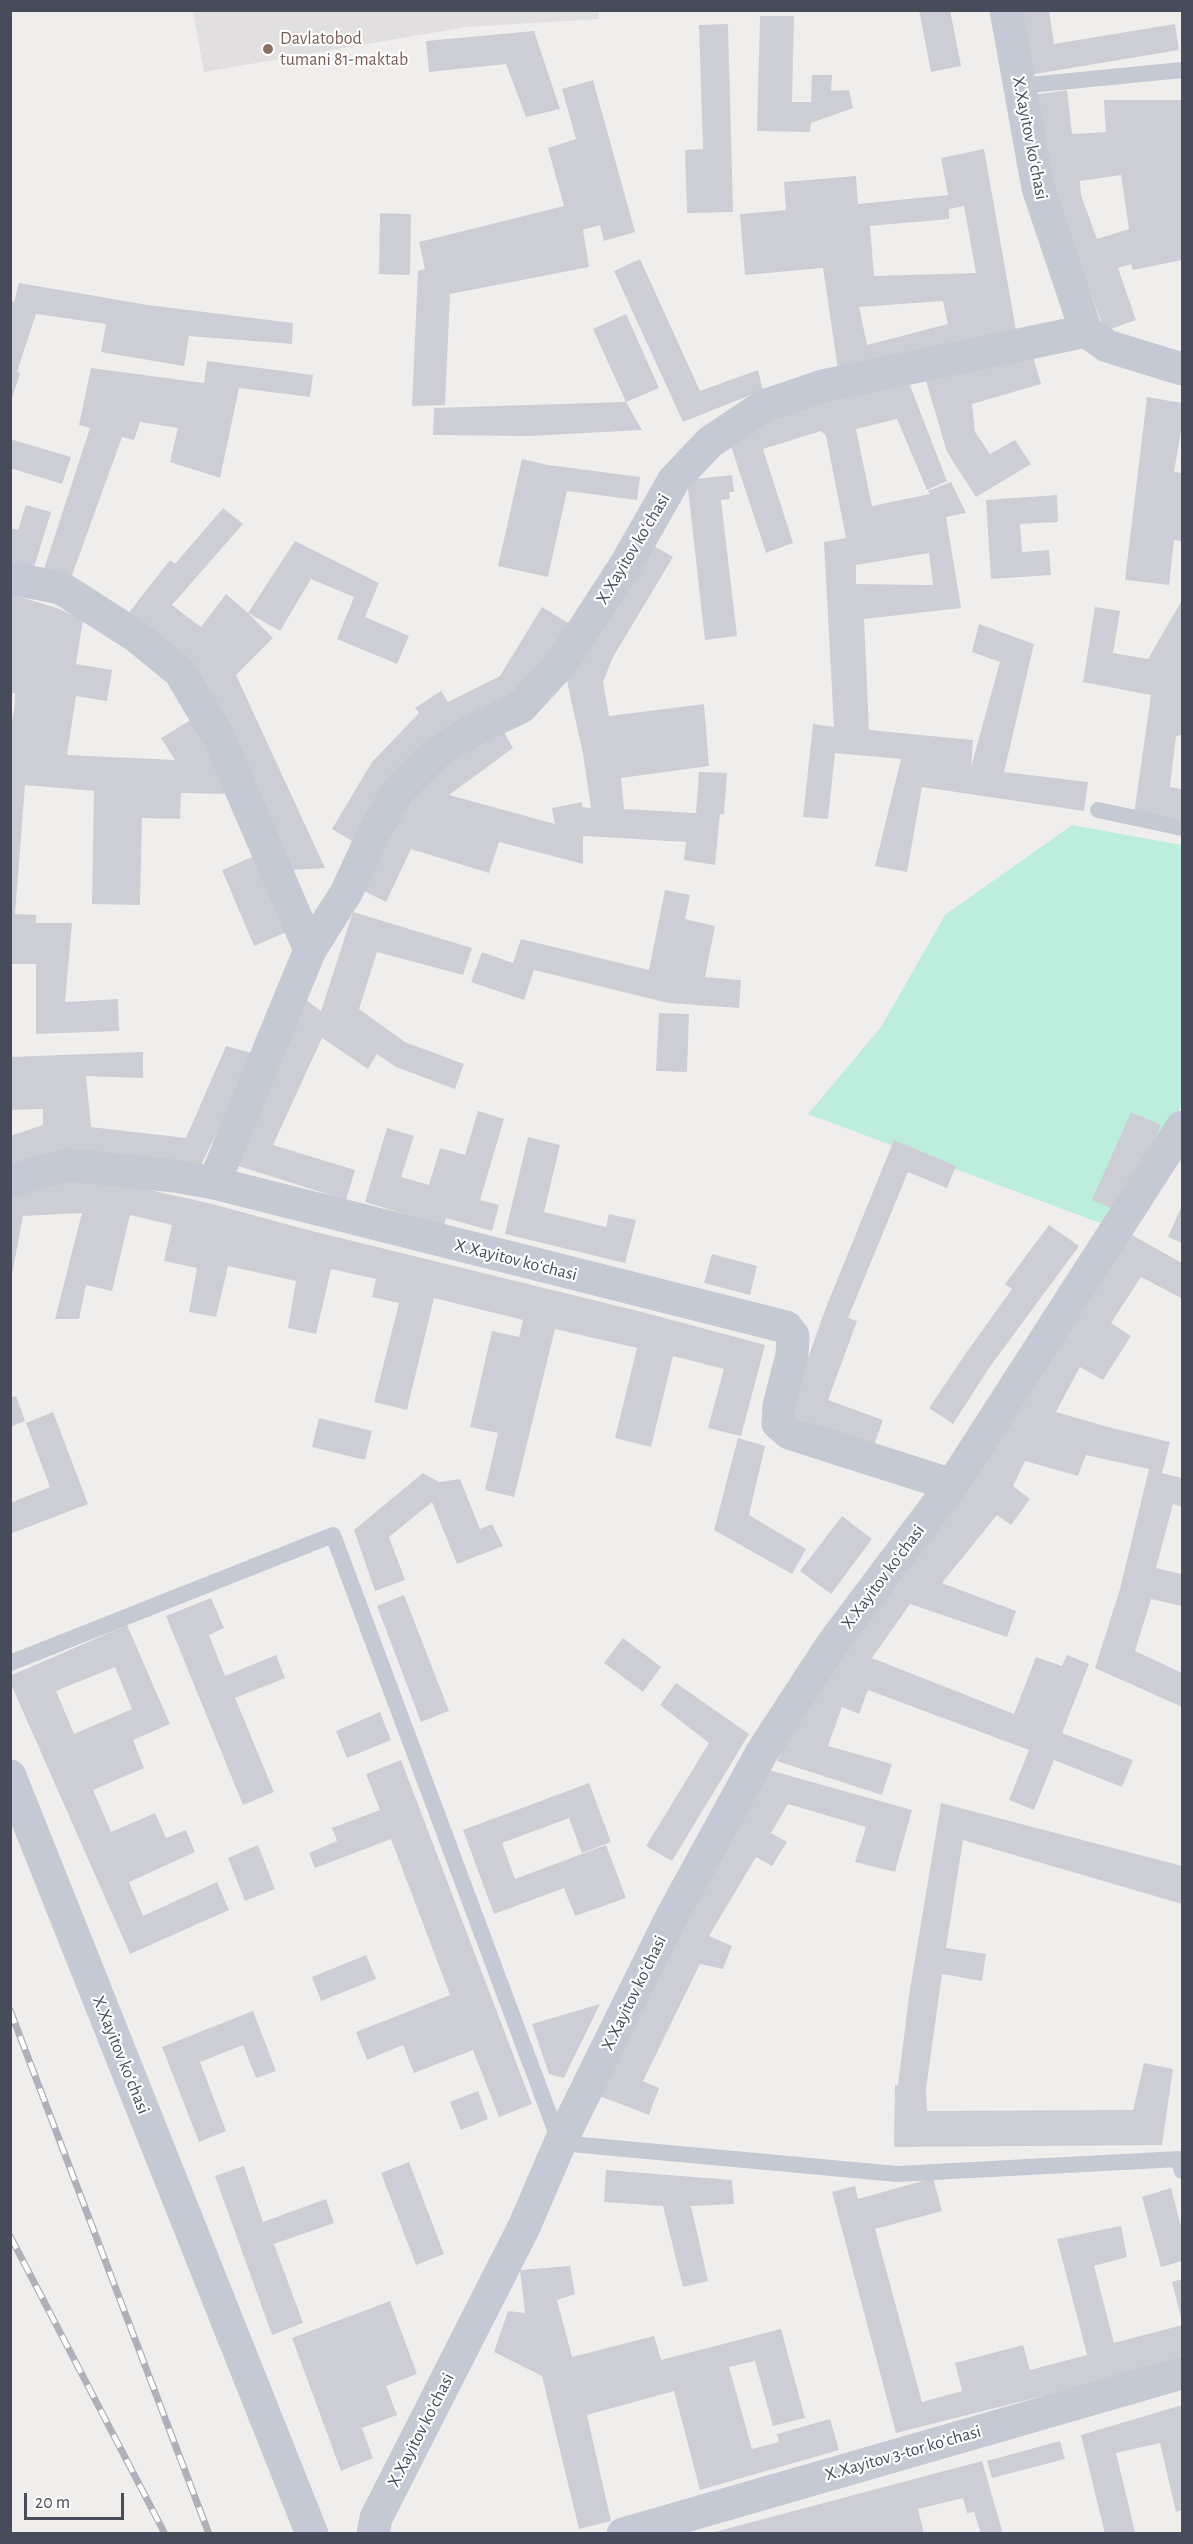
<!DOCTYPE html>
<meta charset="utf-8">
<style>
body{margin:0}
#map{position:relative;width:1193px;height:2544px;overflow:hidden;background:#f0eeed;font-family:"Alegreya Sans",sans-serif}
canvas{display:block}
.frame{position:absolute;inset:0;border:12px solid #464c5a;pointer-events:none}
.scale{position:absolute;left:24px;top:2493px;width:100px;height:27px;box-sizing:border-box;border:3px solid #464c5a;border-top:0;padding-left:8px;font-size:18px;line-height:21px;white-space:nowrap;color:#464c5a;-webkit-text-stroke:4px #fff;paint-order:stroke}
</style>
<div id="map">
<canvas width="1193" height="2544"></canvas>
<div class="frame"></div>
<div class="scale">20 m</div>
</div>
<script>
const ctx = document.querySelector('canvas').getContext('2d');
ctx.lineJoin = 'round';
function paint(path, color) {
  ctx.fillStyle = color;
  ctx.fill(path, 'evenodd');
}
function shape(rows) {
  const path = new Path2D();
  for (const r of rows) {
    path.moveTo(r[0], r[1]);
    for (let i = 2; i < r.length; i += 2) path.lineTo(r[i], r[i + 1]);
  }
  return path;
}
function stroke(path, color, width, dash) {
  ctx.strokeStyle = color;
  ctx.lineWidth = width;
  ctx.lineCap = dash ? 'butt' : 'round';
  ctx.setLineDash(dash || []);
  ctx.stroke(path);
}
function drawText(font, color, halo, rows, align = 'center') {
  ctx.font = font + ' "Alegreya Sans",sans-serif';
  ctx.lineWidth = 4.5;
  ctx.setLineDash([]);
  ctx.textBaseline = 'middle';
  ctx.strokeStyle = halo;
  ctx.fillStyle = color;
  for (const [text, x, y, turn = 0] of rows) {
    ctx.save();
    ctx.translate(x, y);
    ctx.rotate((+turn || 0) * Math.PI / 180);
    ctx.textAlign = isNaN(turn) ? turn : align;
    if (halo) ctx.strokeText(text, 0, 0);
    ctx.fillText(text, 0, 0);
    ctx.restore();
  }
}
paint(shape([
 [193,11,193,10,599,11,599,19,466,27,204,72]
]), '#e1dfdf');
paint(shape([
 [1072,825,1182,845,1182,1103,1177,1116,1100,1223,808,1114,881,1027,945,915]
]), '#bdeddc');
paint(shape([
 [919,10,950,10,961,66,931,72],
 [1019,10,1049,10,1054,44,1175,24,1179,50,1029,75],
 [760,16,794,16,792,102,811,102,812,75,832,75,831,91,849,90,853,108,811,123,810,132,757,131],
 [728,24,733,212,687,213,685,150,703,149,699,25],
 [534,31,560,109,526,117,506,64,429,72,426,41],
 [593,80,635,232,604,241,600,225,583,230,589,267,450,294,445,405,412,406,418,271,425,269,419,242,564,206,548,148,576,139,562,89],
 [1067,90,1072,134,1106,132,1104,100,1182,100,1182,260,1133,270,1131,264,1118,268,1136,320,1105,331,1057,205,1033,95],
 [1121,175,1129,229,1097,239,1081,195,1080,181],
 [984,149,1016,330,839,376,823,268,745,275,740,214,786,210,784,182,856,176,858,204,948,195,941,158],
 [964,206,976,273,874,276,870,226,949,219,949,209],
 [943,301,948,324,867,345,859,307],
 [380,213,411,214,410,275,379,274],
 [640,259,700,391,758,370,763,390,683,422,614,271],
 [19,283,148,305,293,323,292,344,189,336,184,366,101,352,106,324,36,314,17,372,20,373,10,404,10,301,14,302],
 [626,314,659,388,626,402,593,329],
 [1031,350,1041,384,972,404,975,432,990,454,1015,440,1031,464,976,497,947,452,926,381],
 [207,361,313,375,310,397,239,388,220,478,170,462,178,428,140,422,134,440,122,437,71,578,44,569,90,428,79,425,91,368,204,383],
 [909,383,947,481,927,490,897,419,856,429,872,506,930,494,928,491,951,482,966,513,946,517,961,608,864,619,869,730,973,740,971,767,1000,662,972,652,979,624,1034,644,1004,772,1088,782,1084,811,922,787,907,872,875,866,901,759,835,753,828,819,803,817,813,724,834,727,824,542,846,538,826,436,821,431,763,449,793,543,766,553,728,437,814,405],
 [929,553,933,585,856,584,856,565],
 [1147,397,1182,403,1182,425,1174,472,1182,473,1182,541,1174,540,1169,585,1125,580],
 [626,402,642,430,529,436,433,435,434,408],
 [10,439,71,457,62,484,10,468],
 [522,459,548,465,640,477,637,500,567,491,548,577,498,566],
 [732,475,734,492,729,492,730,499,721,500,737,636,705,640,687,480],
 [1057,495,1058,522,1020,524,1022,552,1049,550,1051,575,991,579,986,500],
 [26,505,51,512,32,574,10,567,10,528,18,530],
 [223,508,243,524,172,605,201,627,226,594,248,613,295,541,379,583,365,617,409,636,397,664,337,639,354,597,311,579,280,631,248,613,273,638,236,675,325,868,290,870,127,615,170,560,175,564],
 [647,542,673,557,613,657,603,682,609,716,704,704,709,766,621,778,624,809,696,813,699,772,727,773,724,814,720,814,715,865,684,860,686,842,583,836,583,864,499,842,489,873,411,849,386,902,358,888,416,782,500,725,513,748,449,795,555,824,552,808,582,802,582,807,591,808,583,754,565,672],
 [10,594,57,608,83,620,76,664,112,670,107,701,76,696,67,755,175,760,161,738,192,719,232,794,181,793,180,819,142,818,140,905,92,904,94,791,25,785,15,914,36,915,36,923,72,923,65,1002,118,999,119,1031,36,1034,36,964,10,964,10,737,15,702,15,693,10,693,12,625,10,625],
 [1182,600,1182,735,1176,736,1170,787,1182,789,1182,822,1134,814,1151,695,1083,682,1095,607,1120,611,1113,653,1148,659],
 [542,607,570,624,528,694,433,735,390,779,352,841,332,829,372,762,419,713,415,708,441,691,448,702,500,676],
 [257,855,289,931,254,946,222,870],
 [665,890,690,895,685,919,715,926,705,977,741,980,739,1008,668,1003,534,970,524,1000,471,982,482,952,513,963,521,939,649,970],
 [353,912,472,948,463,975,377,952,359,1009,405,1042,464,1064,455,1089,396,1067,377,1054,368,1069,322,1038,273,1145,355,1170,346,1200,229,1163,301,996,321,1011],
 [659,1013,689,1014,687,1072,656,1071],
 [226,1046,255,1054,201,1165,10,1167,10,1136,43,1125,43,1109,10,1110,10,1057,143,1052,143,1078,86,1076,91,1127,186,1138],
 [478,1111,504,1119,480,1200,499,1205,492,1231,446,1218,444,1226,365,1202,387,1128,414,1136,401,1177,429,1185,440,1148,465,1155],
 [1131,1112,1161,1125,1122,1213,1092,1200],
 [528,1137,560,1145,544,1212,606,1227,609,1214,636,1220,625,1263,505,1234],
 [894,1140,956,1166,947,1188,908,1172,848,1318,857,1321,828,1400,883,1420,874,1445,788,1415,825,1310],
 [63,1181,110,1181,212,1204,308,1230,646,1313,765,1345,741,1436,708,1428,724,1369,673,1356,651,1447,615,1438,637,1348,555,1329,514,1497,485,1490,498,1433,470,1427,492,1331,519,1337,523,1320,434,1298,407,1410,374,1402,399,1303,372,1297,376,1279,331,1269,316,1334,288,1328,296,1281,228,1266,216,1317,189,1312,197,1268,164,1261,172,1225,130,1215,112,1291,86,1285,79,1319,55,1319,82,1213,23,1216,10,1285,10,1190],
 [1182,1205,1182,1243,1168,1237],
 [1049,1225,1079,1246,989,1368,953,1424,929,1408,966,1353,1012,1289,1005,1284],
 [1132,1235,1182,1263,1181,1298,1141,1277,1111,1323,1131,1336,1103,1380,1080,1367,1056,1412,1108,1427,1170,1442,1162,1473,1182,1478,1182,1507,1173,1504,1156,1568,1182,1574,1182,1606,1151,1599,1135,1651,1182,1673,1182,1707,1095,1668,1120,1589,1149,1469,1086,1455,1078,1476,1025,1461,1013,1486,1030,1499,1011,1525,997,1515,942,1583,1016,1611,1007,1637,910,1604,872,1658,1014,1714,1036,1657,1062,1666,1067,1655,1089,1664,1062,1733,1133,1760,1122,1787,1054,1760,1034,1810,1009,1800,1029,1750,868,1690,859,1714,842,1707,828,1746,892,1764,882,1795,777,1761,820,1672,887,1585,894,1590,968,1489],
 [712,1254,757,1266,750,1295,704,1283],
 [16,1396,25,1421,10,1427,10,1398],
 [53,1412,88,1504,10,1534,10,1503,50,1487,26,1423],
 [319,1418,372,1431,365,1460,312,1447],
 [738,1438,765,1446,749,1515,806,1549,792,1574,714,1530],
 [423,1473,439,1482,460,1479,480,1529,492,1524,503,1546,457,1564,432,1502,389,1537,405,1580,375,1591,354,1530],
 [842,1516,872,1539,831,1594,800,1571],
 [404,1595,449,1711,421,1722,377,1606],
 [211,1598,224,1628,209,1635,225,1676,276,1655,285,1678,235,1698,274,1792,243,1805,166,1616],
 [127,1625,170,1724,133,1740,144,1768,93,1790,111,1832,155,1813,166,1838,186,1830,195,1852,129,1882,143,1916,217,1882,229,1910,130,1954,10,1682,10,1676],
 [115,1667,132,1709,74,1734,56,1691],
 [623,1638,661,1667,643,1692,604,1663],
 [676,1683,749,1734,672,1861,646,1846,709,1743,660,1705],
 [380,1712,391,1740,347,1758,336,1731],
 [401,1760,532,2104,499,2117,473,2050,414,2073,403,2045,367,2060,356,2032,450,1995,391,1839,315,1868,309,1853,337,1841,332,1828,380,1810,366,1774],
 [769,1770,912,1810,895,1872,855,1862,866,1827,788,1804,771,1833,787,1842,772,1866,756,1857,709,1936,732,1946,723,1969,700,1964,643,2081,659,2088,649,2115,597,2095,680,1925],
 [589,1783,611,1842,582,1853,569,1818,502,1843,515,1879,606,1845,626,1898,575,1916,564,1888,494,1914,463,1830],
 [941,1803,1182,1866,1182,1904,963,1840,946,1948,986,1954,982,1981,942,1974,926,2089,927,2111,1133,2110,1144,2063,1173,2069,1162,2145,894,2147,895,2085,898,2085,909,1996],
 [258,1845,275,1889,245,1901,228,1858],
 [366,1955,376,1979,321,2001,312,1977],
 [600,2004,564,2078,549,2074,532,2024],
 [253,2011,276,2071,256,2078,243,2045,200,2062,226,2131,199,2142,162,2047],
 [478,2091,488,2119,461,2130,450,2102],
 [409,2162,444,2254,416,2265,381,2173],
 [244,2166,263,2222,326,2199,334,2223,274,2244,303,2323,272,2335,215,2176],
 [606,2170,732,2180,734,2204,691,2206,708,2281,683,2287,663,2206,604,2202],
 [933,2178,942,2211,875,2229,922,2402,962,2391,955,2363,1023,2345,1030,2370,1087,2355,1057,2239,1121,2226,1127,2257,1094,2266,1114,2343,1182,2325,1182,2356,1094,2383,896,2433,832,2192,855,2186,858,2199],
 [1171,2188,1182,2230,1182,2261,1161,2267,1142,2197],
 [570,2266,575,2294,557,2300,572,2357,654,2336,661,2360,781,2329,805,2418,773,2426,755,2361,729,2367,752,2449,779,2442,777,2434,830,2419,839,2450,700,2490,674,2391,587,2415,611,2521,579,2529,542,2376,494,2352,508,2311,525,2313,520,2270],
 [1182,2279,1182,2322,1172,2282],
 [390,2301,417,2374,386,2386,397,2415,362,2428,373,2458,341,2471,292,2338],
 [1182,2405,1182,2510,1176,2512,1160,2443,1116,2453,1135,2532,1105,2534,1081,2435],
 [1060,2441,1065,2459,992,2478,987,2461],
 [982,2461,1003,2534,981,2534,974,2512,967,2513,963,2498,918,2509,924,2534,707,2534]
]), '#cdced5');
stroke(shape([
 [1019,86,1182,70],
 [1098,810,1182,828],
 [10,1663,333,1535,560,2143,897,2174,1179,2159,1182,2171]
]), '#c4c9d4', 16);
stroke(shape([
 [1006,10,1038,188,1086,331,1107,346,1182,369],
 [10,578,61,588,136,636,180,672,219,738,310,950],
 [10,1181,68,1165,175,1176,214,1183],
 [952,1485,789,1433,778,1423,779,1406,792,1355,793,1336,786,1327,214,1183,310,950,346,893,374,833,398,791,437,752,473,730,521,707,563,661,626,564,674,480,710,442,764,406,823,386,1086,331],
 [10,1776,312,2534],
 [373,2534,376,2518,524,2227,560,2143,672,1916,762,1752,831,1646,952,1485,1182,1127],
 [623,2534,1182,2373]
]), '#c4c9d4', 33);
const rail = shape([
 [10,2010,209,2534],
 [10,2236,165,2534]
]);
stroke(rail, '#b0b1b8', 7);
stroke(rail, '#fff', 4.5, [14]);
for (const [x, y, r, color] of [
 [268,49,6,"#8d6e63"]
]) {
  const dot = new Path2D();
  dot.arc(x, y, r, 0, 2 * Math.PI);
  ctx.fillStyle = color;
  ctx.fill(dot);
  stroke(dot, '#fff', 2);
}
drawText('18px', '#785e54', '#fff', [
 ["Davlatobod",280,39],
 ["tumani 81-maktab",280,60]
], 'left');
drawText('18px', '#464c5a', '#fff', [
 ["X.Xayitov koʻchasi",1030,138,79],
 ["X.Xayitov koʻchasi",633,549,-59],
 ["X.Xayitov koʻchasi",516,1260,14],
 ["X.Xayitov koʻchasi",883,1577,-53],
 ["X.Xayitov koʻchasi",634,1993,-64],
 ["X.Xayitov koʻchasi",121,2055,68],
 ["X.Xayitov koʻchasi",421,2430,-63],
 ["X.Xayitov 3-tor koʼchasi",903,2453,-16]
]);
</script>
